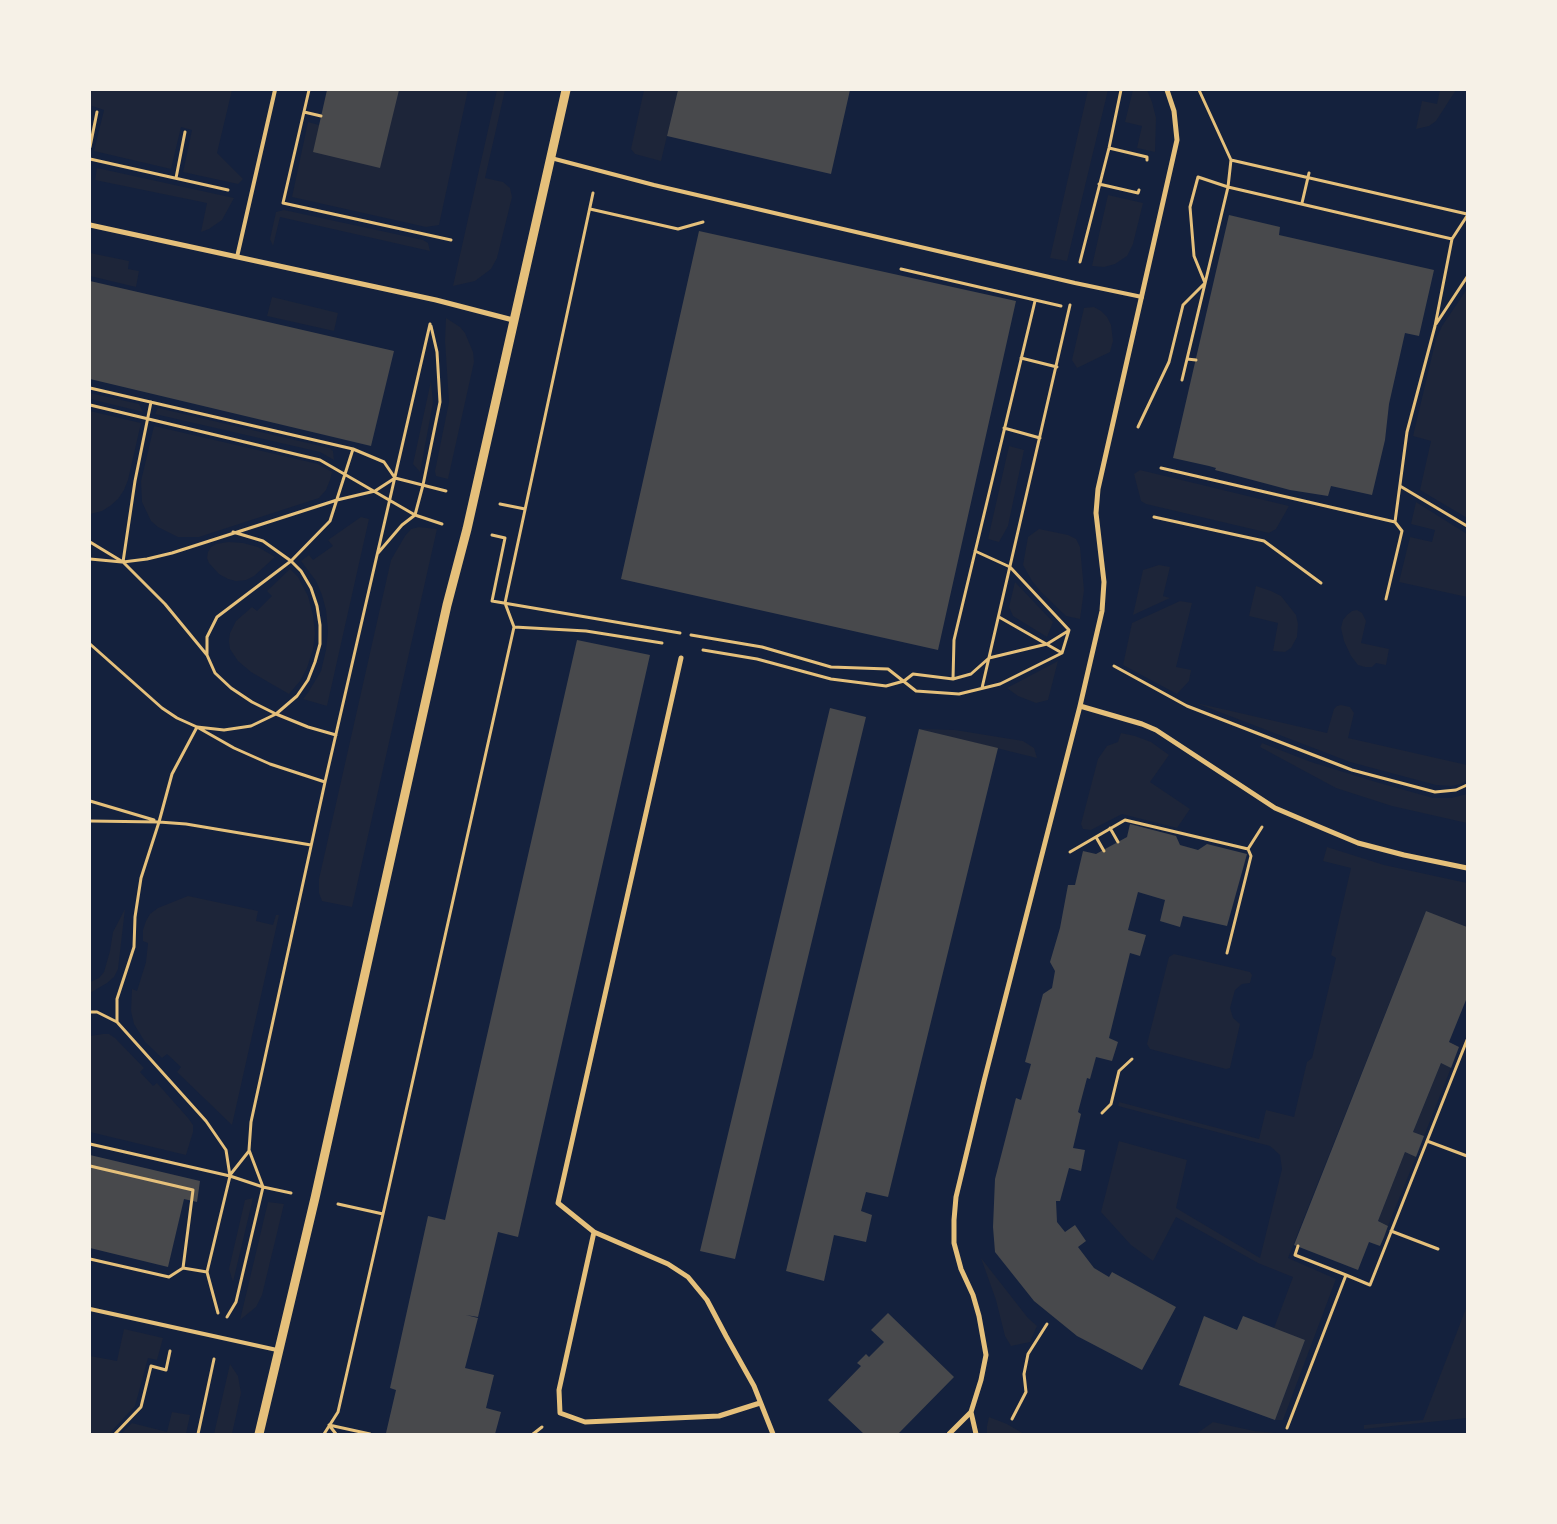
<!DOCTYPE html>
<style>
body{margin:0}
#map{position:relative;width:1557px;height:1524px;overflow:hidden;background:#14213d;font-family:Rubik,sans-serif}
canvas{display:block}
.frame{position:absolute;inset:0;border:91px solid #f6f1e7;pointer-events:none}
</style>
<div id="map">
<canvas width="1557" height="1524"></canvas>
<div class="frame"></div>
</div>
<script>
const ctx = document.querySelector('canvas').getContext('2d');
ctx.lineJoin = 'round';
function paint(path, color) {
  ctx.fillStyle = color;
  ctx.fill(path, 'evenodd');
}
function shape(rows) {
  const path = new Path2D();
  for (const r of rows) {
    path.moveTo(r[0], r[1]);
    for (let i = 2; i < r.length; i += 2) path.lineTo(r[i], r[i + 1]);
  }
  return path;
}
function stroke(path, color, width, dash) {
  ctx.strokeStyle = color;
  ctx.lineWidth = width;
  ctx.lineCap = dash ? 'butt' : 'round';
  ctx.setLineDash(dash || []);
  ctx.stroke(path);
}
paint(shape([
 [90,90,232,90,217,153,243,179,238,184,183,172,192,130,181,127,171,169,94,151,104,110,92,106,90,118],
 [399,90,468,90,439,225,426,227,292,197,308,122,319,125],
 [497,90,505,90,485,178,503,182,510,188,512,197,497,258,491,269,475,281,453,286],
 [644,90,678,90,661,161,635,154,631,149],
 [1088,90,1108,90,1067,261,1050,258],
 [1133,90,1147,90,1152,102,1156,118,1155,152,1137,148,1142,126,1125,122],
 [1440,90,1456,90,1436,121,1429,126,1416,129,1422,101,1437,104],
 [97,168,234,198,222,220,209,229,201,232,207,203,95,180],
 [1108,195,1143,203,1133,244,1127,256,1115,264,1104,267,1092,266],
 [284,210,423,240,428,243,430,251,280,217,273,246,270,239,276,212],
 [90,253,129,261,128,269,139,271,136,287,90,276],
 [1467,289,1467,518,1420,490,1431,441,1413,436,1436,339,1442,326],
 [272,297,338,313,334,331,267,316],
 [1094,307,1101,311,1107,317,1111,325,1113,341,1110,352,1077,368,1072,360,1084,308],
 [446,318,460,327,465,333,473,352,474,362,448,479,436,476,435,471,449,402,445,341],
 [431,381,433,403,420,472,413,464],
 [90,393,139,404,143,412,90,399],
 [158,408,329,448,333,451,334,460,320,452,155,414],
 [90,411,141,423,128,480,124,490,118,499,110,506,102,511,90,514],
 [154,426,318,464,332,472,330,480,326,490,319,498,199,537,178,537,158,527,151,521,142,502,141,481],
 [1009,446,1024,450,1008,526,999,542,988,539],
 [1140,470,1289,506,1276,529,1269,533,1146,504,1141,501,1134,474],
 [1416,502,1467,534,1467,597,1399,582,1410,537,1432,542,1435,530,1411,524],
 [361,517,369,519,327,706,303,699,309,691,321,671,326,650,328,631,326,610,322,595,316,581,301,561,309,555,313,560,333,546,328,540],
 [419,527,437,529,352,907,322,901,319,893,319,879,391,560,405,536,411,529],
 [1039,529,1068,535,1076,539,1080,547,1084,590,1080,619,1066,616,1041,592,1032,581,1023,565,1028,537],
 [228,542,243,543,258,547,275,557,254,576,246,580,236,581,228,579,219,574,209,563,207,558,208,552,211,547,216,544],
 [1159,565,1170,567,1163,596,1170,598,1133,615,1143,570],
 [290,569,298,577,308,596,313,615,315,633,313,649,307,668,300,681,289,694,251,672,238,661,230,649,229,641,230,633,236,621,252,607,257,611,272,596,267,591],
 [1015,582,1053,622,1047,637,1013,616,1009,607],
 [1256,586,1271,591,1281,596,1296,615,1298,624,1297,637,1291,648,1285,652,1273,651,1278,623,1249,616],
 [1180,601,1192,603,1176,667,1191,670,1189,681,1177,694,1123,665,1132,623],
 [1357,610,1362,613,1366,621,1361,643,1389,649,1386,665,1376,663,1372,667,1365,667,1358,665,1351,656,1344,641,1341,628,1343,620,1347,615,1352,611],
 [1058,661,1048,700,1036,703,1018,696,1007,688],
 [1196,703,1327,733,1334,709,1337,706,1341,705,1350,707,1354,713,1348,738,1467,765,1467,780,1461,784,1452,786,1436,785,1350,762],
 [919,729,955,730,1023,741,1034,748,1037,758],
 [1121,733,1135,736,1151,742,1169,755,1150,782,1190,809,1177,828,1122,814,1091,830,1083,829,1081,824,1098,759,1107,746,1118,742],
 [1262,743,1311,762,1376,782,1433,798,1451,798,1467,794,1467,823,1392,806,1336,788,1260,747],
 [1327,847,1384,865,1467,883,1467,927,1426,911,1288,1258,1336,1279,1283,1420,1275,1420,1305,1340,1274,1328,1293,1277,1258,1263,1176,1217,1153,1261,1131,1245,1101,1212,1119,1141,1187,1160,1176,1208,1260,1258,1282,1169,1280,1155,1270,1146,1118,1106,1119,1102,1259,1139,1266,1110,1294,1117,1307,1062,1312,1058,1336,958,1331,955,1351,868,1323,861],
 [188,896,258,911,256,921,273,925,276,915,279,915,232,1125,177,1072,181,1067,167,1054,162,1058,145,1042,134,1024,131,1011,132,989,137,991,146,962,148,943,143,941,143,930,146,921,150,914,158,908],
 [125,909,118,969,114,977,107,983,90,993,90,982,99,978,104,972,110,951,113,932],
 [1174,954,1250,972,1252,975,1250,983,1242,984,1235,990,1230,1008,1233,1018,1240,1024,1230,1068,1226,1069,1150,1049,1147,1044,1169,957],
 [103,1034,109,1034,115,1038,144,1068,140,1072,153,1086,157,1083,188,1118,193,1125,193,1132,186,1155,90,1132,90,1036],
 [1441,1063,1451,1068,1424,1136,1413,1132],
 [1405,1152,1416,1157,1388,1226,1378,1221],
 [253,1198,233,1282,229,1269,245,1200],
 [268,1202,284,1204,262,1295,256,1307,240,1320],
 [981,1258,1028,1318,1037,1326,1030,1342,1011,1346,1005,1336,996,1300],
 [1467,1306,1467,1418,1364,1429,1364,1425,1423,1420],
 [124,1329,163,1338,157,1360,148,1358,135,1406,109,1434,90,1434,90,1356,117,1361],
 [230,1364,238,1376,241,1393,232,1434,214,1434],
 [172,1412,190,1415,186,1434,121,1434,132,1423,167,1432],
 [989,1417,1007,1424,1024,1434,987,1434,987,1426],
 [1213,1422,1254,1431,1286,1434,1196,1434]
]), '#1d2539');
paint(shape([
 [327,90,399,90,380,168,313,152],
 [678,90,850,90,831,174,667,136],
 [1229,215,1280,227,1279,235,1434,270,1419,336,1405,333,1389,404,1385,440,1372,495,1331,486,1328,496,1290,490,1215,470,1216,468,1209,466,1173,458],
 [699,231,1016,301,938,650,621,579],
 [90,281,394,351,371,446,90,379],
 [577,640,650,655,518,1237,498,1232,478,1317,466,1315,478,1318,465,1368,494,1375,486,1408,501,1412,495,1434,386,1433,396,1390,390,1388,428,1216,445,1220],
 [830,708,866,717,735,1259,700,1251],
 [919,729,998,748,888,1197,866,1192,861,1211,872,1215,866,1242,834,1235,824,1281,786,1271],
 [1130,824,1176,836,1180,845,1198,850,1207,844,1247,854,1227,926,1183,916,1180,927,1160,921,1165,900,1138,892,1128,930,1146,935,1140,956,1130,953,1109,1038,1118,1042,1112,1061,1096,1057,1090,1079,1087,1078,1078,1112,1081,1114,1073,1148,1085,1150,1081,1171,1069,1168,1060,1201,1056,1201,1057,1222,1065,1232,1075,1225,1086,1241,1078,1247,1094,1268,1109,1277,1112,1272,1176,1307,1142,1370,1077,1336,1034,1301,995,1252,993,1227,995,1179,1016,1098,1021,1100,1031,1064,1025,1062,1043,994,1052,988,1055,971,1050,962,1060,928,1068,885,1075,885,1083,851,1096,854,1127,837],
 [1426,911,1467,927,1467,1000,1466,1000,1449,1042,1459,1047,1451,1068,1441,1063,1413,1132,1424,1136,1416,1157,1405,1152,1378,1221,1388,1226,1384,1237,1380,1246,1369,1242,1358,1270,1294,1245],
 [90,1155,200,1181,197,1202,184,1199,168,1267,90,1248],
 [888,1313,954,1377,898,1434,864,1434,828,1400,861,1366,857,1363,866,1354,869,1357,884,1342,871,1330],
 [1204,1316,1237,1330,1243,1316,1305,1340,1275,1420,1179,1385]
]), '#48494c');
stroke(shape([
 [309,90,283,203,451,240],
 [304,112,321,116],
 [90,147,97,112],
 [1109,148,1147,157,1147,160],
 [90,159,228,190],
 [1231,160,1467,214],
 [176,178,185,132],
 [1099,184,1138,193,1139,190],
 [1302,203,1309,173],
 [590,209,678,229,703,222],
 [1080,262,1109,148,1121,90],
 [901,269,1061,306],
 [1436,324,1467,277],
 [1021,358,1057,367],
 [1187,359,1196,360],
 [1182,380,1228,187,1452,239,1467,216],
 [90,388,353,449,384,462,395,478,446,491],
 [151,402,135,481,123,562,165,604,207,655],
 [90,405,320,460,415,515,442,524],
 [1138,427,1169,362,1183,305,1205,283,1194,256,1190,207,1198,177,1228,187,1231,160,1199,90],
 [1004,428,1040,438],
 [1161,468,1395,522,1407,432,1435,326,1452,239],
 [1400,486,1467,526],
 [500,504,525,509],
 [1154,517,1264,541,1321,583],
 [492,535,505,538,492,601,680,633],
 [90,542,123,562,147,559,172,553,337,500,375,491,395,478],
 [378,553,402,525,415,515,423,485,440,402,437,352,431,326],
 [90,559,122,562],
 [1386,599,1402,531,1395,522],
 [999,617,1062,653],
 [514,627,586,631,662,643],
 [691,635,762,647,831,667,888,669,916,691,959,694,1000,684,1062,653,1069,630,1010,567,975,551],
 [90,644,162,708,177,718,197,727,224,730,251,726,276,714,297,696,308,680,315,662,320,644,320,625,317,606,311,588,301,571,291,561,263,541,233,532],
 [703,650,757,659,831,679,886,686,904,681,913,674,953,679,971,674,989,658,1047,644,1068,631],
 [1114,666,1187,706,1352,770,1435,792,1456,790,1467,785],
 [953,679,954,640,1035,301],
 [982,688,1070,305],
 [336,735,308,727,276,714,252,702,231,688,215,673,207,655,207,637,217,617,291,561,330,521,353,449],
 [90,801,154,820],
 [90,821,159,822,186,824,311,845],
 [1110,828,1118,842],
 [1096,837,1104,851],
 [1070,852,1125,820,1248,849],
 [1227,953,1251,856,1248,849,1262,827],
 [90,1012,97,1012,117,1022,206,1121,226,1150,230,1176,207,1272],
 [117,1022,117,999,134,947,135,917,141,878,159,822,172,774,197,727,234,748,270,764,325,782],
 [1102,1113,1111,1104,1119,1071,1132,1059],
 [1427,1141,1467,1156],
 [90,1144,230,1176,263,1187,291,1193],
 [90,1166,193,1190,183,1268],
 [230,1175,249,1151],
 [383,1214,514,627,505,603,593,193],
 [1391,1231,1438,1249],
 [1298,1246,1295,1255,1346,1275],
 [90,1259,169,1277,183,1268,207,1272,218,1313],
 [227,1317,236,1302,263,1187,249,1150,251,1122,325,782,430,324],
 [1012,1419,1026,1392,1024,1374,1028,1354,1047,1324],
 [329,1425,370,1434],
 [329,1425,336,1434],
 [1287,1428,1346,1275,1370,1285,1467,1040],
 [115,1434,141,1407,151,1366,166,1370,170,1351],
 [198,1434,214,1359],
 [324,1434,338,1412,383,1214,338,1204],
 [533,1434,542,1427]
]), '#e5c07b', 3);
stroke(shape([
 [551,158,654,185,1075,283,1142,297],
 [237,257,275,90],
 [90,1309,277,1350]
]), '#e5c07b', 4);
stroke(shape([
 [90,225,436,300,513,320],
 [681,658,558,1203,594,1232,559,1390,560,1413,585,1422,719,1416,760,1403],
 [1080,706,1142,724,1156,730,1275,808,1315,825,1358,843,1404,855,1467,868],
 [594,1232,668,1264,688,1277,707,1300,726,1336,754,1386,773,1434],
 [971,1412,976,1434],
 [949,1434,971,1412,981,1380,986,1355,979,1316,973,1295,961,1269,954,1243,954,1220,956,1197,984,1081,1080,706,1102,611,1104,582,1096,513,1098,489,1177,140,1174,111,1167,90]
]), '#e5c07b', 5);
stroke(shape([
 [259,1434,315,1198,447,605,467,529,566,90]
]), '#e5c07b', 9);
</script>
